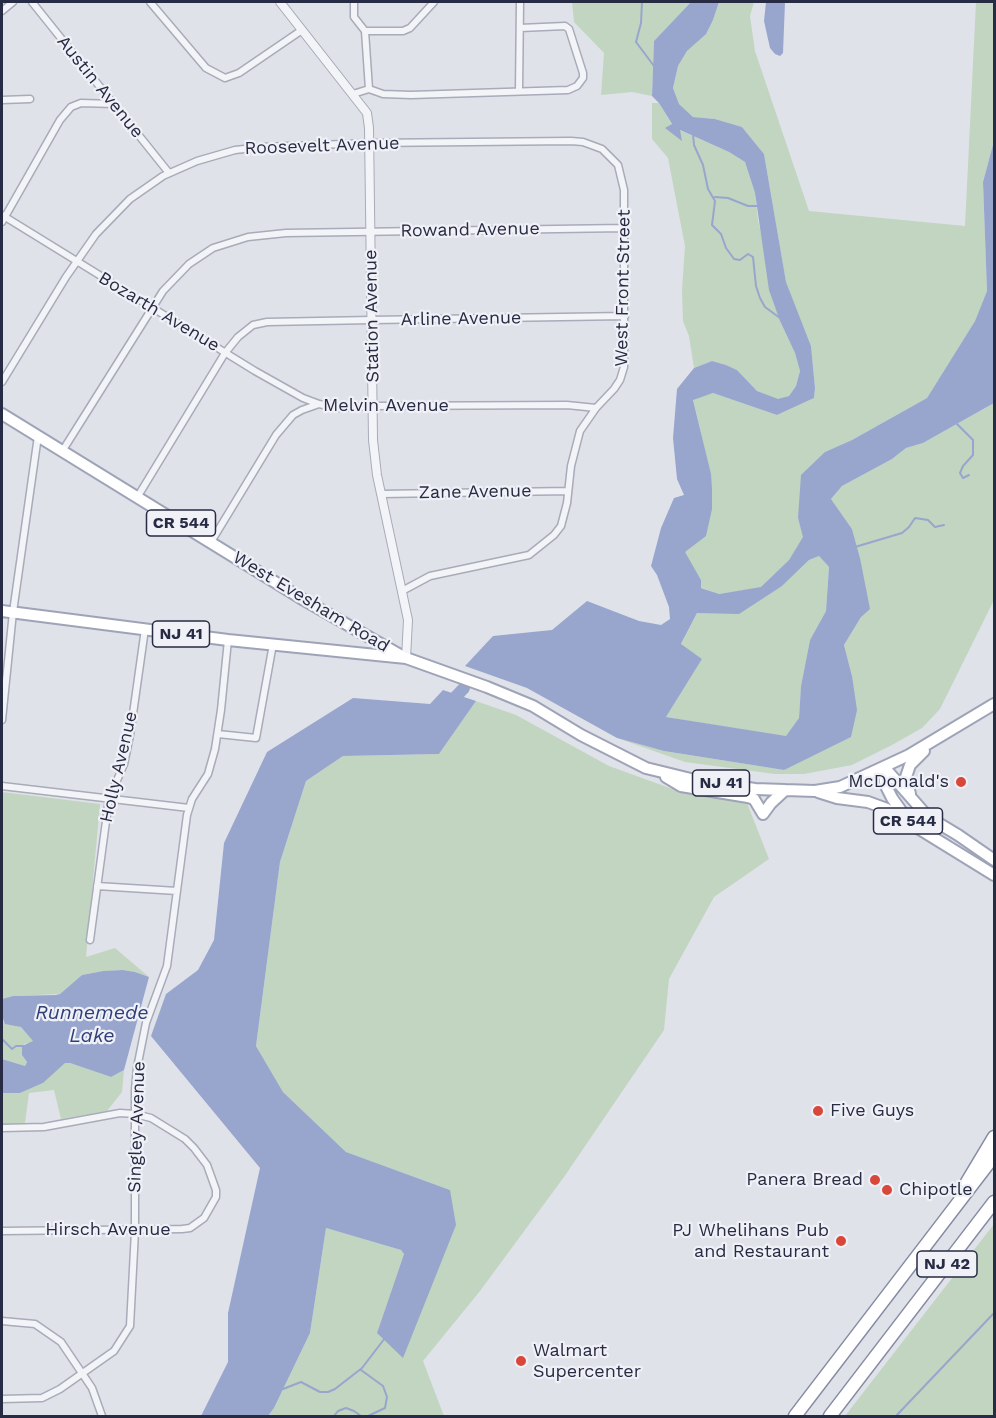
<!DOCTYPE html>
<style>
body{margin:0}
#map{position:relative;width:996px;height:1418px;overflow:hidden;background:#e0e2ea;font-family:"Work Sans",sans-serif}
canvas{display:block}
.frame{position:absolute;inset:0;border:3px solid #272b43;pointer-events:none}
</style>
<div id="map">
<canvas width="996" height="1418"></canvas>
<div class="frame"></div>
</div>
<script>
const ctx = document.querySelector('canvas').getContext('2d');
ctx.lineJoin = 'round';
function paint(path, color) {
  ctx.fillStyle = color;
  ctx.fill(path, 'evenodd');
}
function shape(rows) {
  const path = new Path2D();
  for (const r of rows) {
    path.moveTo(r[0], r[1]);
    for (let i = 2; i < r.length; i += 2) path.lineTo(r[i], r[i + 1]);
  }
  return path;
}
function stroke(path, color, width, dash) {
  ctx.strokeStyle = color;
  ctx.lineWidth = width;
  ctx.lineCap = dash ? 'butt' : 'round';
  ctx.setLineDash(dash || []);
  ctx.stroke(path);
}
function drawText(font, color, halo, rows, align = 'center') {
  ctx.font = font + ' "Work Sans",sans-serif';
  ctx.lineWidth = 4.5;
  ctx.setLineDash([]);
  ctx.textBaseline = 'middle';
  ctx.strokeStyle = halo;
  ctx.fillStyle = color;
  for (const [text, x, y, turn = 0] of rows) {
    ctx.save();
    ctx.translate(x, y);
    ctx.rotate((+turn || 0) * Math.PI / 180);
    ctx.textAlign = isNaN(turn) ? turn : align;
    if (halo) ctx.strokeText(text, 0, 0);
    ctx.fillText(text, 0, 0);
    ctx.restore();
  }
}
paint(shape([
 [572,2,691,2,654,41,652,96,632,92,601,95,604,53,574,22],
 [719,2,754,2,750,16,755,51,809,211,965,226,976,2,994,2,994,141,983,182,987,291,975,321,927,398,852,440,825,452,798,518,804,537,789,560,761,588,718,594,700,587,701,580,684,552,708,463,693,399,713,393,777,415,814,398,815,388,811,346,786,283,764,154,742,127,715,119,693,117,679,104,673,88,678,66,687,51,706,33,713,20],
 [652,103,659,103,672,125,666,128,682,140,679,130,729,152,745,162,755,193,758,220,780,321,795,353,800,371,796,386,789,396,778,400,757,391,737,370,726,365,712,361,694,368,689,336,683,321,682,290,685,246,668,158,652,139],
 [994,403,994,600,940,709,922,728,892,745,852,765,804,774,775,774,685,762,617,738,664,751,784,770,852,676,844,645,861,617,860,558,852,529,831,499,842,486,892,459,906,448,923,443],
 [819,556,829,567,826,611,810,640,801,686,799,718,786,737,666,717,702,659,681,645,697,613,712,613,782,586,809,560],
 [476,701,516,715,609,766,678,791,747,803,769,859,714,897,669,979,664,1030,564,1177,480,1291,423,1361,444,1416,268,1416,274,1408,310,1333,326,1228,401,1250,404,1254,377,1333,450,1190,346,1152,283,1092,256,1046,280,862,306,781,343,756,439,754],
 [2,792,100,804,86,957,115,948,149,977,135,972,123,970,103,971,82,975,60,994,13,996,2,999],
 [2,1016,4,1022,21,1027,33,1040,33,1042,24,1044,22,1055,27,1062,25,1066,2,1059],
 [64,1063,70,1063,111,1077,124,1070,122,1092,107,1111,61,1119,54,1090,29,1093,24,1130,2,1129,2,1093,20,1093,43,1083],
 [994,1224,994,1416,845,1416]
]), '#c1d5c0');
paint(shape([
 [691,2,719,2,713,20,706,34,687,51,678,66,673,88,679,104,693,117,715,119,742,127,764,154,786,282,811,346,815,388,814,398,777,415,713,393,693,400,711,474,712,489,712,509,706,536,685,552,701,580,701,588,719,594,761,587,789,560,803,537,798,518,801,475,825,452,852,440,927,398,975,321,987,291,983,182,994,141,994,403,923,443,906,448,892,459,842,486,831,499,852,529,860,558,870,609,861,617,844,645,852,676,857,710,851,737,784,770,664,751,617,738,527,688,465,666,493,636,552,630,587,601,639,621,661,625,670,619,669,607,657,575,651,566,661,528,674,498,684,495,677,479,673,438,677,389,694,368,712,361,726,365,737,370,757,391,778,399,789,396,796,386,800,371,795,353,780,321,769,290,755,193,745,162,729,152,680,130,682,141,665,128,672,124,659,103,652,96,654,41],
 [819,556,829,567,826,611,810,640,801,686,799,718,786,736,666,717,702,659,681,644,697,613,739,614,782,586,809,560],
 [766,2,785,2,783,53,780,56,775,54,770,48,764,21],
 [443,690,476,701,439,754,343,756,306,781,280,862,256,1046,283,1092,346,1152,450,1190,456,1225,403,1358,377,1333,404,1254,401,1250,326,1228,310,1333,274,1408,268,1416,201,1416,228,1362,228,1313,260,1168,151,1036,166,994,198,970,214,940,224,843,267,752,353,698,430,704],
 [123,970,135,972,149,977,124,1070,111,1077,70,1063,65,1063,43,1083,20,1093,2,1093,2,1059,25,1066,27,1062,22,1055,22,1046,33,1041,21,1027,5,1024,2,1016,2,999,13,996,56,995,60,994,82,975,103,971]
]), '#98a6cd');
stroke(shape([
 [642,2,641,23,636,42,654,66],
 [693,134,694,145,703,165,708,189,715,201,712,225,721,234,726,248,734,259,740,260,748,254,753,257,756,286,760,298,765,307,780,318],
 [715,197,728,198,748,206,758,206],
 [956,423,973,440,973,455,963,466,960,473,963,478,969,475],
 [855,547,902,533,909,527,915,518,928,520,935,527,944,525],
 [2,1039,12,1049,16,1046,24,1046],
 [361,1370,383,1386,387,1397,385,1408,368,1416],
 [283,1389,301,1382,320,1392,328,1392,335,1389,362,1368,385,1338],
 [334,1416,338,1411,346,1408,354,1411,361,1416],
 [896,1416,994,1313]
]), '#98a6cd', 2);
stroke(shape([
 [446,707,464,688]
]), '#98a6cd', 12);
const minor = shape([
 [32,2,169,173],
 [150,2,206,68,225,78,239,73,302,30],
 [354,2,354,17,365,31],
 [2,11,13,2],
 [365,31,369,89,383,94,411,95,568,90,577,86,583,78,583,73,569,29,565,26,520,28],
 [365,31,403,31,410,28,434,2],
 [519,90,520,2],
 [353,94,369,89],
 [2,100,30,99],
 [2,215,255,371,303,398,319,404],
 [2,222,60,120,71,107,81,103,114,104],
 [2,382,66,277,96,234,130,199,163,176,197,161,235,150,263,147,370,143,571,141,583,142,602,149,618,165,624,190,624,367,620,380,614,389,596,408,580,431,571,466,567,503,561,526,554,535,529,555,430,576,402,591],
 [63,450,163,291,189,264,213,248,248,237,286,233,624,228],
 [381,494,568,491],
 [138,496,225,353,238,337,253,325,267,322,372,320,625,316],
 [211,542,276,435,293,415,302,410,319,404,338,408,373,406,567,405,596,408],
 [2,720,13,612,38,436],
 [218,734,256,738,273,644],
 [2,786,189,808],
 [97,886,177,891],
 [90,940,109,799,124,764,130,735,145,629],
 [2,1128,44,1127,120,1113,135,1114,151,1118,185,1139,194,1148,207,1165,216,1190,216,1197,204,1218,190,1228,182,1229,2,1231],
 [2,1321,35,1324,61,1342,92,1388,102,1416],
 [2,1399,42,1398,60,1389,114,1351,130,1326,135,1231,135,1090,137,1068,146,1023,167,966,187,815,192,799,208,774,215,749,221,710,228,640]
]);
const tertiary = shape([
 [280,2,367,113,369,128,373,440,377,475,408,620,406,658]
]);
const primary = shape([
 [2,414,304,600,402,656],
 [2,611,228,640,406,658,487,687,533,706,581,735,646,768,695,780,755,789,815,791,840,787,909,755,994,704],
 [885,768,928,817,958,835,994,860],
 [885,768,885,784,892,798,904,815],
 [666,777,681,786,748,797,754,799,763,814],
 [818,792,837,798,868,802,887,809,994,875],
 [910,794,906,777,910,765,924,751],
 [763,814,771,803,785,790]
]);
const motorway = shape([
 [967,1182,994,1137],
 [795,1416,994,1156],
 [830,1416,994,1202]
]);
stroke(minor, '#a8abb8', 9);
stroke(tertiary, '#a8abb8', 10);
stroke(primary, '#9ea3b7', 14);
stroke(motorway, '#868ba2', 15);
stroke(minor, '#f3f4f8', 6);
stroke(tertiary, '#f3f4f8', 8);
stroke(primary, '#fff', 10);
stroke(motorway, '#fff', 12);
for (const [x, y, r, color] of [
 [961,782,6,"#d9473b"],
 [818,1111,6,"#d9473b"],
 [875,1180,6,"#d9473b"],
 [887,1190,6,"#d9473b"],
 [841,1241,6,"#d9473b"],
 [521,1361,6,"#d9473b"]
]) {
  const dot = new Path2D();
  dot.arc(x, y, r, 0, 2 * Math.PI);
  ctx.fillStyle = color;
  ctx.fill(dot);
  stroke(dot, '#f0f1f7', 2);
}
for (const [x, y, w] of [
 [181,523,69],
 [181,634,57],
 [721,783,57],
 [908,821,69],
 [947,1264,60]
]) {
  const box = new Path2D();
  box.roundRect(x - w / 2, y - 13, w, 26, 4.5);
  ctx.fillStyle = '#f0f1f7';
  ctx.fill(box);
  stroke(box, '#272b43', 1.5);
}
drawText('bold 16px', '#272b43', null, [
 ["CR 544",181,523],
 ["NJ 41",181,634],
 ["NJ 41",721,783],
 ["CR 544",908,821],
 ["NJ 42",947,1264]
]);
drawText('18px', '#272b43', '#f0f1f7', [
 ["Austin Avenue",100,87,51],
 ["Roosevelt Avenue",322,146,-2],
 ["Rowand Avenue",470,230,-1],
 ["West Front Street",623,288,-89],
 ["Bozarth Avenue",159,312,31],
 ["Station Avenue",372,316,-91],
 ["Arline Avenue",461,319,-1],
 ["Melvin Avenue",386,406],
 ["Zane Avenue",475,492,-1],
 ["West Evesham Road",311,602,31],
 ["Holly Avenue",119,767,-77],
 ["Singley Avenue",137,1127,-88],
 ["Hirsch Avenue",108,1230]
]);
drawText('18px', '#272b43', '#f0f1f7', [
 ["McDonald's",949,782],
 ["Five Guys",830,1111,"left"],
 ["Panera Bread",863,1180],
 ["Chipotle",899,1190,"left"],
 ["PJ Whelihans Pub",829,1231],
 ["and Restaurant",829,1252],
 ["Walmart",533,1351,"left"],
 ["Supercenter",533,1372,"left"]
], 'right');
drawText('italic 20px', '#2e3f7b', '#f0f1f7', [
 ["Runnemede",92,1013],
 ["Lake",92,1036]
]);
</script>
